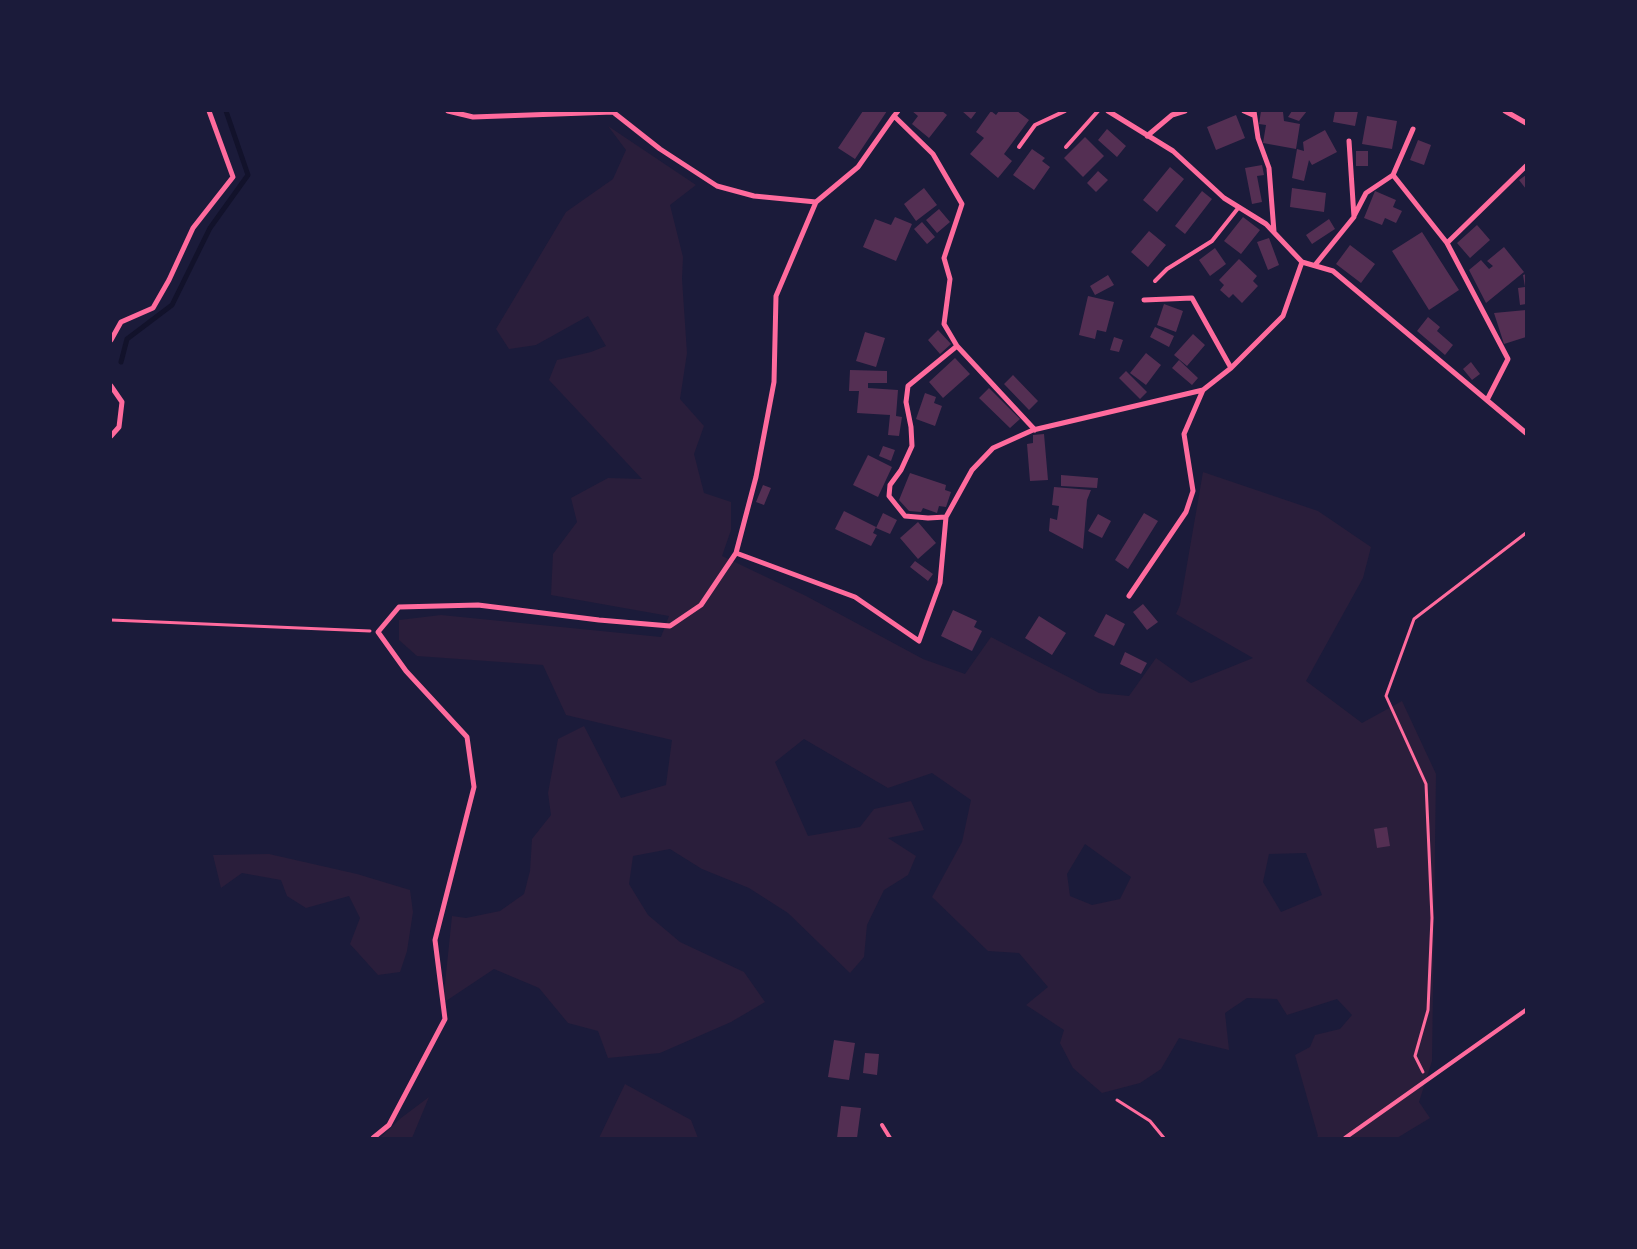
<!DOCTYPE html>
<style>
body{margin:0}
#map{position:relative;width:1637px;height:1249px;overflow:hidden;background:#1b1b3a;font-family:Roboto,sans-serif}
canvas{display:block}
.frame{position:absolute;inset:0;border:112px solid #1b1b3a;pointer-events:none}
</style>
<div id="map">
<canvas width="1637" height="1249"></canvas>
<div class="frame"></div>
</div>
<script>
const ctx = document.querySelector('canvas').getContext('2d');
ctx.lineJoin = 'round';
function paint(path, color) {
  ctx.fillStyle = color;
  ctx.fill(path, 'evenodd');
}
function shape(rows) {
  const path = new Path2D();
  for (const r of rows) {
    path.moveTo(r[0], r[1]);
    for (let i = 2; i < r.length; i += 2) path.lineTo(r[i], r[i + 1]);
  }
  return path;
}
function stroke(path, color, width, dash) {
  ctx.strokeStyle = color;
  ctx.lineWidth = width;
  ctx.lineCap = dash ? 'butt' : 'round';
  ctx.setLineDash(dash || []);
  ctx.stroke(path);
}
paint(shape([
 [608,126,696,185,670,205,683,257,682,279,687,353,680,399,704,426,694,454,704,493,731,502,731,530,722,556,806,596,923,659,965,674,991,637,1099,693,1129,696,1156,658,1191,683,1253,658,1176,614,1180,605,1203,472,1318,511,1371,547,1363,578,1306,681,1362,723,1402,701,1436,774,1432,1061,1419,1102,1430,1118,1397,1138,1316,1138,1318,1136,1295,1055,1310,1047,1315,1035,1340,1029,1352,1015,1337,999,1287,1015,1277,999,1247,998,1225,1013,1229,1050,1179,1038,1161,1069,1140,1083,1102,1093,1073,1068,1060,1043,1064,1030,1026,1005,1048,987,1019,953,988,951,932,897,962,842,971,800,932,773,888,788,804,739,775,762,808,836,860,827,874,809,911,801,924,830,888,838,916,856,908,875,884,890,867,925,864,957,850,973,788,913,749,888,702,869,670,849,633,856,629,884,648,915,680,942,744,972,765,1002,731,1022,660,1053,608,1058,598,1031,568,1023,539,988,494,969,443,1003,452,916,466,918,500,911,524,894,530,871,532,839,551,815,548,793,558,739,584,726,621,798,666,785,672,740,566,715,543,665,417,656,399,640,399,620,441,615,661,637,669,616,551,595,553,554,577,522,571,498,608,478,642,479,549,380,557,360,591,352,606,346,588,316,536,345,509,349,496,329,566,212,613,179,626,150],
 [1085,844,1131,877,1120,899,1092,905,1070,896,1067,874],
 [1306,853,1322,895,1281,912,1263,882,1269,854],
 [269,854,357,874,410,890,413,912,407,951,400,972,378,975,350,944,360,918,349,896,306,908,287,896,281,880,242,873,221,888,213,855],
 [625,1084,691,1120,698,1138,599,1138],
 [429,1097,412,1138,380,1138,401,1118]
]), '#2a1e3b');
stroke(shape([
 [121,362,127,339,172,305,210,228,248,175,226,111]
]), '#12122b', 5);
paint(shape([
 [863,111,887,111,855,159,838,148],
 [912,111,942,111,947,115,929,138,912,124,918,116],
 [962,111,977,111,971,119],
 [991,111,996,115,999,111,1017,111,1029,120,1004,154,1012,161,998,178,970,154,984,138,976,132],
 [1261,111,1283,112,1284,121,1300,124,1296,149,1263,143,1266,125,1259,124],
 [1292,111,1307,111,1299,121,1288,117],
 [1335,111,1358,111,1355,126,1333,122],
 [1236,115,1245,138,1216,150,1207,127],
 [1367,116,1397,121,1392,149,1362,144],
 [1107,129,1126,146,1117,157,1098,140],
 [1325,130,1337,152,1312,165,1309,160,1304,181,1292,178,1297,149,1304,151,1303,142],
 [1085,137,1104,156,1083,177,1064,158],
 [1418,140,1431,145,1424,165,1410,160],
 [1032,149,1045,158,1042,161,1050,167,1034,190,1013,175],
 [1356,151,1368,151,1368,166,1356,166],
 [1262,165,1264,175,1257,176,1262,202,1252,204,1245,168],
 [1170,167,1184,179,1157,212,1143,200],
 [1098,171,1108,180,1096,192,1087,183],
 [1526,175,1526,189,1519,180],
 [924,188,937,205,916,221,904,204],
 [1292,188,1326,193,1324,212,1290,207],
 [1202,191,1212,199,1185,234,1175,226],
 [1375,191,1396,200,1393,207,1402,211,1396,223,1385,218,1382,225,1364,218],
 [939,209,950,222,937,233,926,220],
 [895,217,912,224,896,261,863,247,875,219,891,225],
 [1243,217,1260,230,1241,254,1224,241],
 [1329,219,1335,229,1312,244,1306,235],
 [922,222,935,237,927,244,914,229],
 [1477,225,1490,240,1470,258,1457,243],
 [1149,231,1166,245,1148,267,1131,252],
 [1422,232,1459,290,1429,310,1392,251],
 [1269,238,1279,265,1268,270,1257,242],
 [1350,245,1375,264,1361,283,1336,264],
 [1504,247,1524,272,1486,303,1469,270,1481,260,1489,269,1493,266,1487,261],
 [1215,248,1226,264,1210,276,1199,260],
 [1239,259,1257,276,1253,281,1258,286,1242,303,1233,294,1229,298,1220,290,1224,285,1219,280],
 [1526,274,1526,304,1520,305,1518,288,1525,287,1523,275],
 [1108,275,1114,285,1095,295,1090,286],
 [1088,296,1114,302,1106,332,1097,330,1095,339,1079,335],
 [1164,304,1183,311,1176,332,1157,325],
 [1526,310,1526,337,1504,344,1494,313],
 [1428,317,1440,327,1437,331,1453,345,1445,355,1417,331],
 [1155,327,1174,336,1169,347,1150,337],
 [938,330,951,344,940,354,928,340],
 [865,332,885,338,876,367,856,361],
 [1193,334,1205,345,1187,366,1174,355],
 [1114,337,1123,340,1119,352,1110,350],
 [1146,353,1161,365,1146,385,1130,373],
 [955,358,970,374,943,398,929,382],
 [1179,360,1198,378,1192,385,1172,368],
 [1471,362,1480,374,1472,380,1463,369],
 [850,370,887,371,887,383,868,383,868,388,898,390,896,416,902,417,899,436,888,435,890,415,857,413,859,391,849,391],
 [1126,371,1147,392,1140,399,1119,378],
 [1013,375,1038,401,1029,410,1004,384],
 [989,388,1020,419,1010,428,979,398],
 [925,393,936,397,934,403,942,406,935,426,916,419],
 [1044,434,1048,480,1030,481,1027,444,1033,443,1033,435],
 [883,446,895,450,891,461,879,456],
 [868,455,892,467,878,497,853,485],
 [910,473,946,485,945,490,951,492,946,507,939,506,937,513,923,508,921,512,909,511,899,500],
 [1061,475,1098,478,1097,488,1061,486],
 [763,485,771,488,764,505,756,502],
 [1054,487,1091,490,1087,500,1083,549,1049,531,1050,518,1057,520,1059,506,1052,505],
 [844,511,876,527,873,533,877,535,871,546,835,529],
 [883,513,897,520,890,534,876,528],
 [1144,513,1158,521,1128,569,1115,560],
 [1098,514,1111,521,1102,538,1088,531],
 [918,522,936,543,918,559,900,538],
 [915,561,933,574,928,581,910,567],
 [1143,604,1158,622,1147,630,1133,612],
 [953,610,977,621,974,627,982,631,972,651,941,636],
 [1106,614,1125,624,1114,646,1094,636],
 [1039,616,1066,633,1052,655,1025,638],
 [1125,652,1147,663,1141,674,1120,664],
 [1387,827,1390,846,1377,848,1374,829],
 [834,1040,855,1043,849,1080,828,1077],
 [865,1053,879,1054,877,1075,863,1073],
 [841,1106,861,1108,857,1138,837,1138]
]), '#542f53');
stroke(shape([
 [111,620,370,631],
 [1423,1072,1415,1056,1428,1010,1432,918,1426,784,1386,696,1414,619,1526,533],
 [1117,1100,1150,1121,1164,1138]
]), '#ff6b9d', 3);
stroke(shape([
 [1019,147,1035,125,1065,111],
 [1066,147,1098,111],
 [1155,281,1167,269,1212,241,1239,207],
 [882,1125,890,1138],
 [1345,1138,1526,1010]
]), '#ff6b9d', 4);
stroke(shape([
 [448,111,473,117,613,112,660,149,717,186,754,196,816,202],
 [898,111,894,116,933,154,962,204,944,258,950,279,944,324,957,346,1035,430],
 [1108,111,1173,151,1224,198,1266,224,1302,262,1333,271,1526,433],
 [1244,111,1253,115],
 [1254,111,1258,138,1269,168,1274,232],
 [1505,111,1526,123],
 [894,116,858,167,816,202,776,296,774,382,756,477,736,553,855,597,919,641,940,583,946,517],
 [1147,136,1172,115,1185,111],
 [1393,175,1447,243],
 [1354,216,1366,193,1393,175,1413,129],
 [1315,265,1354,217,1349,141],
 [1144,300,1192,298,1231,368],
 [111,340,121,322,153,308,169,280,193,228,233,177,209,111],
 [957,346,908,386,906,402,911,427,912,446,901,470,890,485,889,496,905,516,928,518,946,517,972,470,993,448,1033,430,1203,390],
 [111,386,122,402,119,427,111,436],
 [1487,400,1508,359,1447,243,1526,166],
 [1129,596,1186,512,1193,491,1184,434,1203,390,1231,368,1283,316,1302,262],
 [373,1138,389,1125,445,1019,435,940,474,787,467,737,406,671,378,632,399,607,478,605,599,620,670,626,701,605,736,553]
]), '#ff6b9d', 5);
</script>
